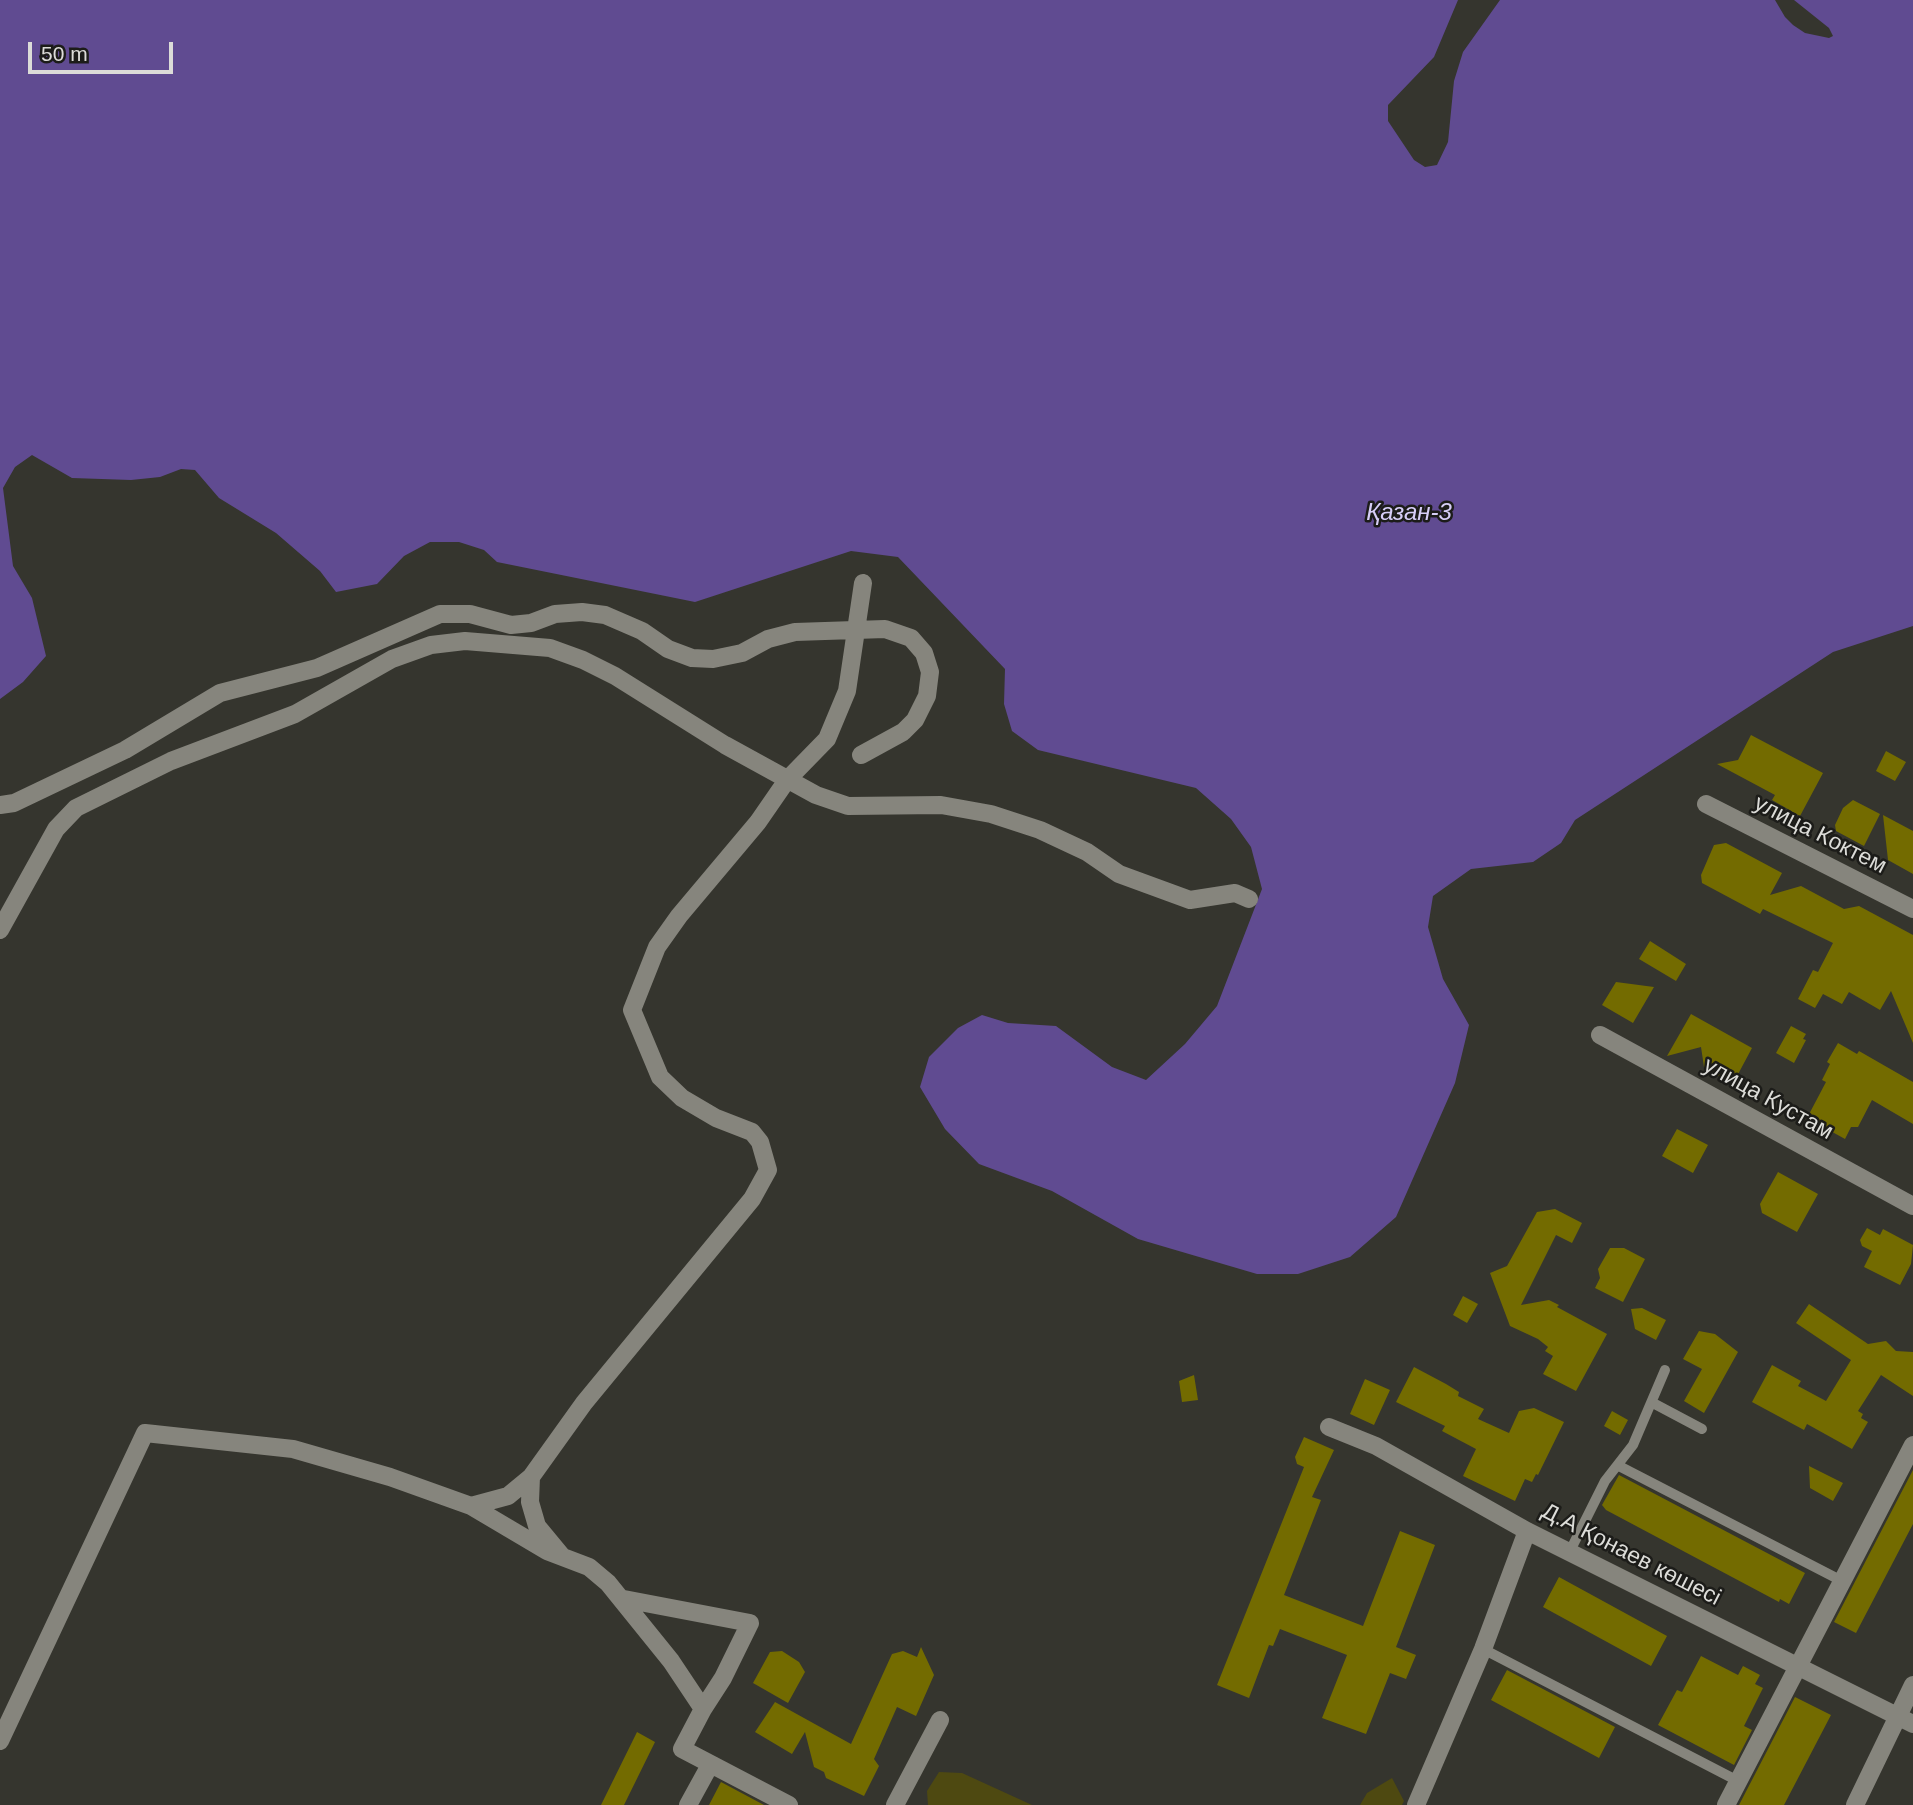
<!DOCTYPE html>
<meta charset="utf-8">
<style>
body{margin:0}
#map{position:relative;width:1913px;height:1805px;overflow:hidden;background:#35352e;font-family:Helvetica,sans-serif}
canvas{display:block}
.scale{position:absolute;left:28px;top:42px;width:145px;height:32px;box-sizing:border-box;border:4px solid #dcdcd8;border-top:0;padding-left:9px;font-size:21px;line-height:24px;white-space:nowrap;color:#dcdcd8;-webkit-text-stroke:5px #1c1c19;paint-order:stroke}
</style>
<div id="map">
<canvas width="1913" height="1805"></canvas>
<div class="scale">50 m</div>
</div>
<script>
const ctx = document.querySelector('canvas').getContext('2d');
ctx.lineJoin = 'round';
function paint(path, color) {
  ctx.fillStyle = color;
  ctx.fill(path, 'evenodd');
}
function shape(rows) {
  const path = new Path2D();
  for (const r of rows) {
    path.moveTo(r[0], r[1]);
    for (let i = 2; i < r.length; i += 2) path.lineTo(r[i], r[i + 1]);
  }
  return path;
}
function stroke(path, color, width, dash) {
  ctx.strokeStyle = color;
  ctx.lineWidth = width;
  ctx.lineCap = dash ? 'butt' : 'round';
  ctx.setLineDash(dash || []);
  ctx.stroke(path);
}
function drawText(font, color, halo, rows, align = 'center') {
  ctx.font = font + ' Helvetica,sans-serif';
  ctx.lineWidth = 5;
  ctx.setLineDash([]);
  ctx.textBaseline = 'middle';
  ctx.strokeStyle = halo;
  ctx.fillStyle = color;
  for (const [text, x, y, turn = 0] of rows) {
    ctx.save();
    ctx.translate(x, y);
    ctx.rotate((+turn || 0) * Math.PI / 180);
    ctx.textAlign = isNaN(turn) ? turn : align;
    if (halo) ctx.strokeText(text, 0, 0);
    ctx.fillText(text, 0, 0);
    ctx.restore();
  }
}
paint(shape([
 [939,1772,962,1773,1032,1805,928,1805,927,1791],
 [1392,1778,1404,1801,1402,1805,1360,1805,1367,1793]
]), '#4e4911');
paint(shape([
 [0,0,1458,0,1434,57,1388,105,1388,121,1414,160,1425,167,1437,165,1448,142,1454,81,1463,52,1500,0,1775,0,1785,17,1793,25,1805,33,1829,38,1833,36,1829,28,1794,0,1913,0,1913,626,1833,652,1575,820,1561,843,1533,862,1471,869,1433,896,1428,927,1443,979,1469,1025,1455,1083,1396,1217,1350,1257,1298,1274,1257,1274,1138,1239,1052,1191,979,1164,945,1129,920,1087,929,1057,958,1028,982,1015,1008,1023,1056,1026,1112,1067,1146,1080,1185,1044,1217,1006,1262,889,1251,847,1231,819,1196,788,1038,750,1012,731,1004,704,1005,669,898,557,851,551,695,602,497,562,484,550,459,542,430,542,404,556,377,584,336,592,320,571,276,533,219,498,195,470,181,469,160,477,131,480,72,478,32,455,15,467,3,488,13,566,32,598,46,656,23,682,0,699]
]), '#604b91');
paint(shape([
 [1751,735,1823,773,1800,816,1772,800,1775,795,1717,764,1738,760],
 [1886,751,1906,762,1895,781,1876,771],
 [1853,800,1880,814,1864,846,1836,831,1835,825,1843,808],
 [1883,815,1913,831,1913,874,1888,860],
 [1726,843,1782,873,1770,895,1801,886,1844,909,1859,906,1913,935,1913,1043,1891,991,1880,1010,1849,992,1842,1004,1823,994,1815,1008,1798,999,1813,970,1818,972,1833,943,1763,909,1760,914,1702,883,1701,875,1714,845],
 [1650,941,1686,964,1676,981,1639,959],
 [1616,982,1654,987,1633,1023,1602,1005],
 [1691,1014,1752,1048,1736,1078,1728,1073,1718,1076,1704,1067,1701,1047,1667,1056],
 [1791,1026,1806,1034,1803,1039,1806,1040,1794,1063,1776,1053],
 [1838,1043,1857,1054,1859,1051,1913,1082,1913,1124,1872,1100,1858,1127,1851,1127,1845,1139,1807,1118,1826,1082,1822,1080,1830,1064,1827,1062],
 [1677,1129,1708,1145,1693,1173,1662,1156],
 [1778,1172,1818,1194,1797,1232,1762,1213,1760,1204],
 [1555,1209,1582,1223,1572,1243,1556,1235,1521,1305,1549,1300,1559,1305,1557,1307,1607,1334,1576,1391,1543,1374,1553,1356,1545,1351,1548,1347,1538,1339,1510,1326,1490,1273,1507,1266,1537,1212],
 [1867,1228,1880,1235,1883,1229,1913,1245,1911,1264,1900,1285,1864,1267,1872,1251,1862,1246,1860,1240],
 [1610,1248,1624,1248,1645,1259,1623,1302,1595,1288,1600,1278,1598,1269],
 [1463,1296,1478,1304,1467,1323,1453,1315],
 [1809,1304,1868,1344,1886,1341,1896,1351,1913,1352,1913,1396,1881,1375,1858,1411,1863,1414,1861,1418,1868,1422,1852,1449,1807,1424,1804,1430,1752,1402,1772,1365,1801,1381,1798,1386,1826,1401,1851,1360,1796,1323],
 [1642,1308,1666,1320,1656,1340,1635,1329,1631,1309],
 [1699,1331,1715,1334,1738,1352,1704,1413,1684,1401,1702,1369,1683,1359],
 [1414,1367,1446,1384,1459,1392,1458,1396,1484,1409,1478,1419,1509,1433,1519,1411,1534,1408,1564,1422,1538,1475,1536,1474,1532,1482,1525,1479,1515,1501,1463,1476,1476,1449,1442,1431,1445,1426,1396,1402],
 [1194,1375,1198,1400,1182,1402,1179,1381],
 [1365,1379,1390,1390,1374,1425,1350,1414],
 [1612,1411,1628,1420,1620,1435,1604,1426],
 [1304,1437,1334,1450,1312,1497,1321,1500,1284,1595,1363,1626,1400,1531,1435,1545,1396,1647,1416,1655,1406,1679,1390,1673,1366,1734,1322,1718,1347,1655,1280,1629,1273,1646,1269,1645,1249,1698,1217,1685,1304,1467,1297,1464,1295,1457],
 [1809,1466,1843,1483,1833,1501,1810,1488],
 [1913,1470,1913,1524,1856,1633,1834,1622],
 [1619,1475,1805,1573,1789,1604,1780,1599,1779,1602,1606,1510,1602,1505],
 [1559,1577,1667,1636,1651,1666,1543,1607],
 [921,1647,934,1675,916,1716,897,1707,874,1759,879,1766,864,1796,826,1778,824,1772,814,1767,805,1732,792,1754,755,1732,775,1702,851,1744,892,1654,903,1651,917,1657],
 [782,1651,799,1662,805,1672,788,1703,753,1683,770,1652],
 [1701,1656,1738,1675,1743,1666,1760,1675,1755,1684,1763,1688,1744,1726,1752,1730,1734,1765,1658,1725,1677,1690,1682,1692],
 [1507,1670,1615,1727,1599,1758,1491,1700],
 [1795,1697,1831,1715,1784,1805,1739,1805],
 [637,1732,655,1742,624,1805,601,1805],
 [721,1782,764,1805,709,1805]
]), '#736b00');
stroke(shape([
 [1653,1403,1702,1429],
 [1619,1466,1842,1581],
 [1570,1551,1605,1481,1633,1445,1665,1370],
 [1483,1649,1738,1781]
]), '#86857d', 10);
stroke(shape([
 [1706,804,1913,909],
 [0,805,14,803,125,750,220,693,317,668,440,614,470,614,511,625,531,623,555,614,582,612,605,615,642,631,668,649,692,658,713,659,742,653,768,639,795,632,885,629,911,638,924,653,930,672,927,696,915,720,903,732,861,755],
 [0,930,56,829,76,808,171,761,295,714,392,659,431,645,465,641,550,648,583,660,615,676,725,745,816,795,848,806,941,805,991,814,1040,830,1087,852,1119,874,1190,900,1235,893,1249,899],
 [1600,1035,1913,1206],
 [1329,1427,1376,1446,1527,1531,1913,1724],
 [531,1477,530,1502,537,1526,561,1555],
 [471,1506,508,1496,531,1477,584,1403,752,1199,768,1170,760,1142,752,1132,716,1118,682,1098,660,1077,632,1010,657,947,679,916,758,822,787,780,827,739,847,691,863,583],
 [624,1599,750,1623,723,1678,703,1709,682,1749,789,1805],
 [0,1741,145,1433,293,1449,390,1477,471,1506,547,1551,589,1567,608,1583,671,1661,703,1709],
 [688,1805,710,1765],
 [895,1805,940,1720],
 [1416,1805,1483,1649,1527,1531],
 [1726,1805,1913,1445],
 [1855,1805,1913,1685]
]), '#86857d', 18);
drawText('23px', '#dcdcd8', '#1c1c19', [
 ["улица Коктем",1820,835,27],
 ["улица Кустам",1768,1099,29],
 ["Д.А Қонаев көшесі",1631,1555,27]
]);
drawText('italic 24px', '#d7cef7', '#1c1c19', [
 ["Қазан-3",1409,513]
]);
</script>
